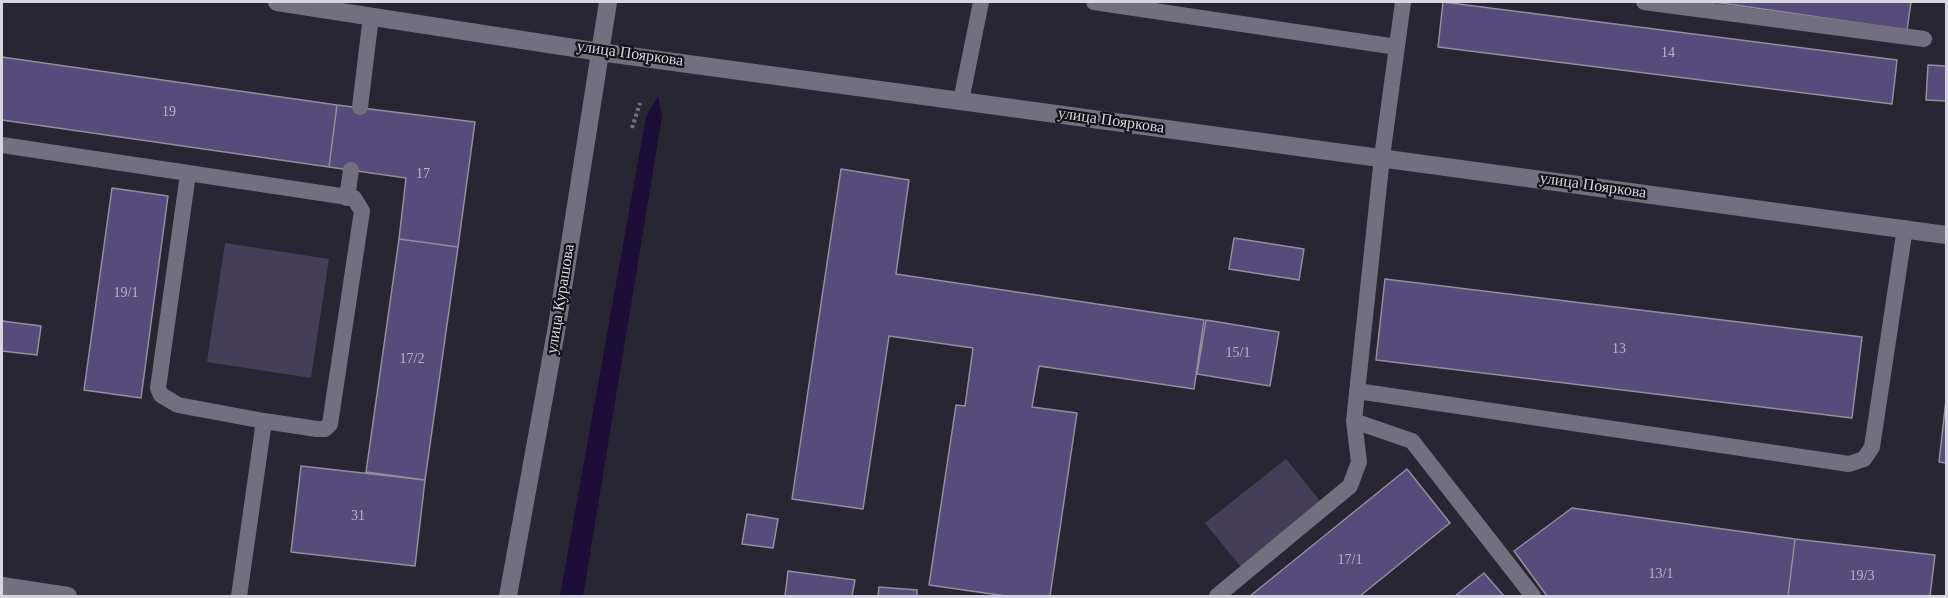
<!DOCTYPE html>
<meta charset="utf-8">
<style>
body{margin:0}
#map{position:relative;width:1948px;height:598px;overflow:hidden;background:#292633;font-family:"Times New Roman",serif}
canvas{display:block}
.frame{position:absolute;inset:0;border:3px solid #d8d7df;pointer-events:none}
</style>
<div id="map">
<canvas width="1948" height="598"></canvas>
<div class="frame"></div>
</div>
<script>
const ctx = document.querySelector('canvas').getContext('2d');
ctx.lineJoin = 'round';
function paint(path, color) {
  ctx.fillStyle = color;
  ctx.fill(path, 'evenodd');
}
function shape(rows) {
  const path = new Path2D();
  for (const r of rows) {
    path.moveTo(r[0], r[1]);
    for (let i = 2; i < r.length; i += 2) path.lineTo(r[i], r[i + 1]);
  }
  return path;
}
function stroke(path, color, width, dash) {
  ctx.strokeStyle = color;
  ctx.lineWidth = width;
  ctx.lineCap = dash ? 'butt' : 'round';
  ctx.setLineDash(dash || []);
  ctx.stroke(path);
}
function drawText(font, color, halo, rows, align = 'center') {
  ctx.font = font + ' "Times New Roman",serif';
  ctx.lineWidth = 4.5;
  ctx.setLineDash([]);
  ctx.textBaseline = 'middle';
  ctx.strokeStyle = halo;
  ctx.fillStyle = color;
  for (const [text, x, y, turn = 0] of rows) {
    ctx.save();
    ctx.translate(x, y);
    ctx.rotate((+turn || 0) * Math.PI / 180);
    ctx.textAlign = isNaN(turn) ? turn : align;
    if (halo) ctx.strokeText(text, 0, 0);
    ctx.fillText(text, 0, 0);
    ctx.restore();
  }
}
paint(shape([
 [225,243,329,259,311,378,207,362],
 [1286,459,1321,502,1241,567,1205,523]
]), '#443e59');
paint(shape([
 [658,96,662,117,583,596,560,596,646,117]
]), '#1b0d36');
const building = shape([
 [1443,2,1897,60,1892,104,1438,47,1443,2],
 [1714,2,1911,2,1907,30,1714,2],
 [2,57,337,105,329,167,2,120,2,57],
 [1928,65,1946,66,1946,101,1926,100,1928,65],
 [337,105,475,122,458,247,399,239,406,178,329,167,337,105],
 [841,169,909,180,896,274,1204,320,1194,389,1039,366,1032,407,1077,413,1050,596,1006,596,929,585,956,405,965,406,973,348,889,336,863,509,792,499,841,169],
 [112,188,168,196,141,398,84,390,112,188],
 [1234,238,1304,249,1299,280,1229,269,1234,238],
 [399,239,458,247,425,480,366,472,399,239],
 [1385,279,1862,337,1852,418,1376,360,1385,279],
 [1206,320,1279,332,1270,386,1197,374,1206,320],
 [2,321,41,326,37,355,2,351,2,321],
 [1946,400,1946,463,1939,462,1946,400],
 [301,466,425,480,415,566,291,552,301,466],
 [1407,469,1450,523,1360,596,1250,596,1407,469],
 [1572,508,1795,539,1788,596,1547,596,1514,551,1572,508],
 [747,514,778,519,773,548,742,544,747,514],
 [1795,539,1935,555,1930,596,1788,596,1795,539],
 [788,571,855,580,852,596,785,596,788,571],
 [1484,573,1504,596,1455,596,1484,573],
 [879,587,917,590,917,596,878,596,879,587]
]);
paint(building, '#564b7a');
stroke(building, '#928f9f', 1.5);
stroke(shape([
 [632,128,640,103]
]), '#74727d', 4, [3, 3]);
stroke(shape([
 [1094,2,1397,47],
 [1644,2,1924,39],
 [961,101,981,2],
 [360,107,371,16],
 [2,145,354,198,362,211,330,424,325,429,317,429,264,421],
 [188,174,158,388,161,395,178,405,264,421,239,596],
 [347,198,351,170],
 [1357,391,1849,464,1864,459,1872,447,1905,228],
 [1354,421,1412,441,1533,596],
 [1217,596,1350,486,1359,462,1354,421,1382,157,1403,2]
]), '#726f7e', 16);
stroke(shape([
 [2,586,68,596]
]), '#726f7e', 18);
stroke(shape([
 [277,2,600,52,1946,235],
 [508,596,557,326,608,2]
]), '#726f7e', 18);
drawText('14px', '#b8b4c6', null, [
 ["14",1668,53],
 ["19",169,112],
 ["17",423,174],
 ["19/1",126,293],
 ["13",1619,349],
 ["15/1",1238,353],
 ["17/2",412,359],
 ["31",358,516],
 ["17/1",1350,560],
 ["13/1",1661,574],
 ["19/3",1862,576]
]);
drawText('16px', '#d8d7df', '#121016', [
 ["улица Пояркова",630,54,8],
 ["улица Пояркова",1111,121,8],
 ["улица Пояркова",1593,186,8],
 ["улица Курашова",561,299,-81]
]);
</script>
